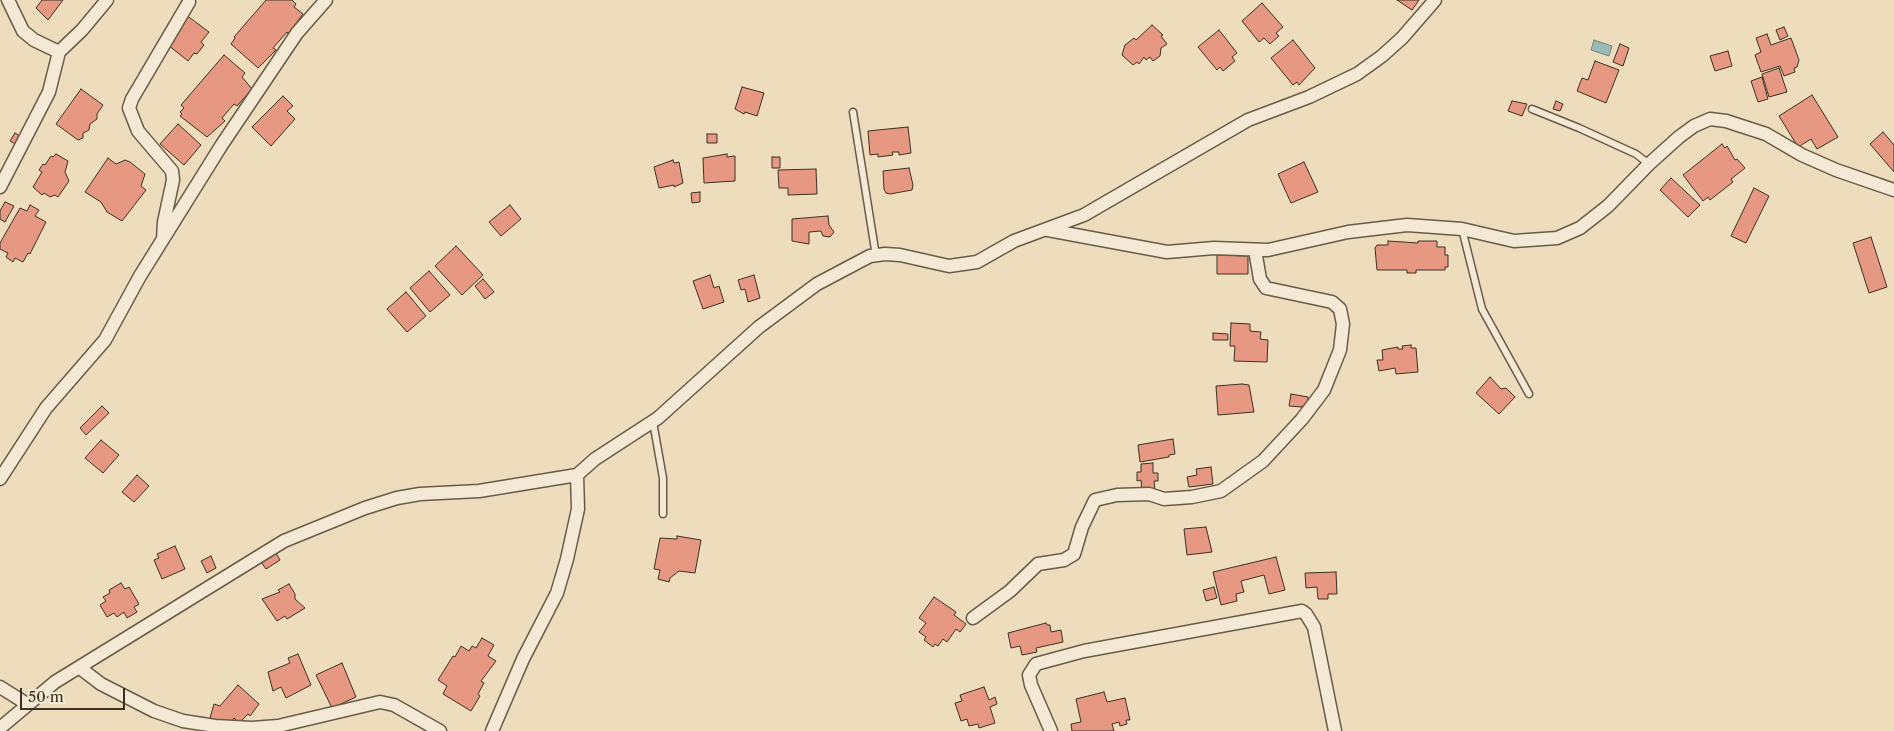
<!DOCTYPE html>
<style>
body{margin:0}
#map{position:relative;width:1894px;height:731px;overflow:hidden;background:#edddbd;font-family:"Libre Caslon Text",serif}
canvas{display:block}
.scale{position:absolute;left:20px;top:688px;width:105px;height:22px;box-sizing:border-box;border:2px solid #3c3121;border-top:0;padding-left:6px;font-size:15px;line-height:18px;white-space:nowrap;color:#3c3121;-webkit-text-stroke:4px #f3e9d4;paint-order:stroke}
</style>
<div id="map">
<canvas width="1894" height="731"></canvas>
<div class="scale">50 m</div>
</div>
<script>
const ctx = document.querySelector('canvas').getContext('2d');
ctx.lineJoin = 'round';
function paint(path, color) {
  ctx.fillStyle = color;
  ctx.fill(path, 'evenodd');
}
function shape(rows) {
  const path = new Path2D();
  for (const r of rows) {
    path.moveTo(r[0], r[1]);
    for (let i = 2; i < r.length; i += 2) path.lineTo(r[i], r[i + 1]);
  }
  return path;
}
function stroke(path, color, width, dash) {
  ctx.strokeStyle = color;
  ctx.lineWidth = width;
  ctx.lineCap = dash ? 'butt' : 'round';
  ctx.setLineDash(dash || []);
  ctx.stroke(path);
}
const water = shape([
 [1594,40,1612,46,1609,56,1591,50,1594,40]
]);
paint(water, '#9abbb6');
stroke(water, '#74847a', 1);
const building = shape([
 [42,0,63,0,48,20,36,8,42,0],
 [266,0,292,0,296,4,294,7,303,14,288,34,287,32,273,48,276,50,258,68,231,44,235,38,234,37,266,0],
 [1397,0,1419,0,1412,10,1397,0],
 [1262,3,1283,27,1276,33,1279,36,1270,44,1264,38,1259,42,1242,21,1262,3],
 [186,15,209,32,201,42,204,45,197,54,194,53,188,61,168,45,186,15],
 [1152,25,1163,35,1161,36,1167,44,1161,48,1160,56,1153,61,1150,57,1146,60,1144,57,1139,64,1137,62,1133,65,1122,55,1125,45,1134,38,1136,40,1152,25],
 [1784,27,1788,36,1780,40,1776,30,1784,27],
 [1219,30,1237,53,1232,57,1235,61,1223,71,1220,67,1217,70,1198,47,1219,30],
 [1767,34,1771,45,1791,38,1799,60,1797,67,1794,68,1795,72,1784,76,1780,66,1761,72,1755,55,1761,52,1756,38,1767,34],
 [1293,40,1315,68,1299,85,1297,82,1293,85,1271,58,1293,40],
 [1620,44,1629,48,1623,66,1613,62,1620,44],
 [1728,51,1732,66,1715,71,1710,56,1728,51],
 [224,55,245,73,242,77,252,89,237,106,234,104,222,118,225,121,207,137,180,116,182,114,180,112,184,108,181,105,224,55],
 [1595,61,1619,70,1606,103,1577,91,1582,78,1588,80,1595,61],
 [1779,68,1787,92,1769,97,1762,74,1779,68],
 [1762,77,1768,99,1758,102,1751,81,1762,77],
 [742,87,764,93,757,116,745,112,744,114,735,109,742,87],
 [81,89,103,105,97,114,97,119,90,124,89,130,83,133,83,138,78,140,56,124,81,89],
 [1812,95,1838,137,1817,149,1811,139,1798,147,1779,116,1812,95],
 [283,96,293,106,287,111,295,119,271,146,252,127,283,96],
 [1512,101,1527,104,1522,116,1508,111,1512,101],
 [1556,101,1563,104,1560,111,1553,109,1556,101],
 [178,124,201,145,184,165,160,144,178,124],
 [908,127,911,153,899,155,899,152,892,152,893,155,878,157,878,154,870,155,868,131,908,127],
 [1883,132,1894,145,1894,172,1870,144,1883,132],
 [15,133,21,137,17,145,10,141,15,133],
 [707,134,717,134,717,143,707,143,707,134],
 [1722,144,1725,148,1727,146,1735,160,1737,159,1745,168,1731,179,1733,182,1710,200,1708,197,1703,201,1683,175,1722,144],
 [56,154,68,161,65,172,69,181,58,197,55,195,50,197,44,193,42,195,33,187,42,172,39,170,43,164,45,165,51,156,53,157,56,154],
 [727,154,727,157,735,156,735,181,704,183,703,158,727,154],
 [772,157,780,157,780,168,772,168,772,157],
 [108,158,116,164,125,160,130,162,145,174,141,186,146,190,122,221,107,212,101,202,85,192,108,158],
 [673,160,674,163,679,162,683,183,674,187,674,185,659,188,654,167,673,160],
 [1304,162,1318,192,1291,203,1278,174,1304,162],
 [909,168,913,185,912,190,890,194,886,193,884,189,883,171,909,168],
 [816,169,817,194,788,195,788,188,779,188,778,170,816,169],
 [1671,178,1700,205,1688,217,1660,190,1671,178],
 [1754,188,1769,196,1746,243,1731,236,1754,188],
 [700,192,700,202,692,203,691,193,700,192],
 [5,202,14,206,5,222,0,219,0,211,5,202],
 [30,205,39,210,35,216,46,222,30,254,28,253,23,262,15,258,13,262,6,257,8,253,0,249,0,243,20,208,27,211,30,205],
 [510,205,521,219,501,236,489,222,510,205],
 [828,216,829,225,834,232,830,237,823,236,821,231,809,232,809,244,792,241,792,219,828,216],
 [1871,237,1887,287,1869,293,1853,243,1871,237],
 [1388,241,1418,243,1418,241,1437,241,1437,247,1445,247,1445,255,1448,255,1448,267,1445,267,1445,270,1416,270,1416,273,1407,273,1407,270,1377,270,1375,248,1377,245,1388,245,1388,241],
 [456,246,483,275,462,295,435,266,456,246],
 [1217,255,1248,256,1248,274,1217,274,1217,255],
 [429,271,450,295,430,312,410,288,429,271],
 [710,275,714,288,719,286,724,302,703,309,693,281,710,275],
 [754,275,760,298,748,302,745,289,741,290,738,280,754,275],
 [483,279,494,292,485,299,475,286,483,279],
 [406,292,426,316,407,332,387,309,406,292],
 [1231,323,1250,324,1250,331,1261,332,1260,339,1268,340,1267,362,1234,361,1235,346,1230,346,1231,323],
 [1213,333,1228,334,1228,340,1213,340,1213,333],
 [1411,345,1411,348,1416,348,1418,372,1396,374,1395,368,1379,371,1377,360,1383,360,1382,350,1398,347,1398,349,1403,349,1402,346,1411,345],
 [1490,377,1501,389,1506,388,1515,397,1499,414,1476,393,1490,377],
 [1242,384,1249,385,1254,412,1218,415,1216,386,1242,384],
 [1291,394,1308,397,1307,404,1301,407,1289,406,1291,394],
 [102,406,109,413,86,435,80,428,102,406],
 [1173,439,1175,454,1169,455,1169,457,1140,462,1138,445,1173,439],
 [101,440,119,455,103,473,85,458,101,440],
 [1153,463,1153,473,1158,473,1158,481,1154,481,1155,491,1142,492,1141,480,1137,481,1137,472,1141,472,1141,464,1153,463],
 [1211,467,1213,484,1189,487,1187,477,1197,475,1196,469,1211,467],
 [137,475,149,486,134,502,122,492,137,475],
 [1206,527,1212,552,1187,555,1184,529,1206,527],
 [677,536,701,540,695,573,679,571,670,578,669,582,658,579,660,570,654,569,660,538,677,539,677,536],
 [175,546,185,569,162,579,154,560,159,558,157,554,175,546],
 [276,553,280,560,266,569,261,562,276,553],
 [211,556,216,568,207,573,201,561,211,556],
 [1276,557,1285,590,1269,594,1264,575,1241,581,1244,592,1236,594,1237,601,1221,605,1213,572,1276,557],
 [1336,572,1337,594,1328,594,1328,599,1318,599,1317,587,1306,588,1305,573,1336,572],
 [121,583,125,589,129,587,139,604,134,607,137,612,127,618,124,612,117,617,114,613,107,617,100,605,106,601,103,597,110,593,109,590,121,583],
 [289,584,295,594,295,599,305,608,287,619,285,616,277,621,262,599,280,592,278,590,289,584],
 [1214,587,1217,598,1206,601,1203,590,1214,587],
 [934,597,956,612,954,615,966,624,960,632,956,629,947,642,943,639,938,646,935,644,933,647,924,640,926,637,919,632,926,623,919,618,934,597],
 [1046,623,1047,625,1050,625,1051,632,1061,630,1063,642,1036,648,1037,652,1022,655,1020,646,1011,648,1008,633,1046,623],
 [482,638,494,645,488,656,496,661,481,681,484,683,478,694,480,696,471,711,443,694,447,686,438,680,453,656,455,657,461,646,469,651,472,646,476,648,482,638],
 [298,654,311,685,286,698,281,687,273,691,268,672,290,663,288,658,298,654],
 [342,663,356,697,332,708,316,675,342,663],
 [238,685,259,704,250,716,248,714,239,723,234,718,230,723,210,718,214,704,220,706,238,685],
 [984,687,989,700,995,697,997,704,990,707,995,723,979,728,978,724,969,726,967,719,961,721,955,703,962,701,960,695,984,687],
 [1104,692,1107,702,1125,698,1130,720,1126,720,1127,724,1120,726,1119,722,1112,724,1114,731,1072,731,1071,724,1081,722,1076,699,1104,692]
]);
paint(building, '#e69883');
stroke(building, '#3c3121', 1);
const service = shape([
 [1532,109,1579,128,1636,154,1649,164],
 [853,112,876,256],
 [1462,229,1482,309,1529,394],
 [653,422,663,478,663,514]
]);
const minor = shape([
 [8,0,23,31,34,40,59,52,82,30,107,0],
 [0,187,49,92,59,52],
 [1048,230,1167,252,1214,248,1268,250,1348,232,1407,225,1462,229,1514,241,1557,238,1580,228,1608,206,1649,164,1679,137,1694,126,1710,119,1726,121,1766,134,1802,155,1836,170,1894,190],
 [163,239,164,222,173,180,172,171,138,131,129,108,132,99,189,2],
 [0,479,46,408,105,340,140,276,221,146,297,33,326,0],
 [973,618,1010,591,1038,564,1064,560,1074,554,1082,527,1095,500,1117,495,1149,494,1164,499,1192,497,1221,491,1263,461,1302,419,1324,390,1340,350,1343,324,1340,309,1332,302,1266,288,1260,279,1255,250],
 [80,668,101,684,154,711,183,721,215,726,252,728,278,726,380,702,394,705,440,731],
 [0,687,27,704],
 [0,728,55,682,284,541,365,508,397,498,420,494,479,491,577,475,595,459,658,418,759,327,817,284,870,256,885,254,900,255,949,266,977,262,1014,241,1084,215,1248,120,1309,97,1357,74,1382,56,1402,38,1435,0],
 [492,731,523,659,557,593,567,559,578,509,577,475],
 [1051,731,1031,685,1029,675,1036,664,1084,651,1302,611,1306,614,1314,627,1335,731]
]);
stroke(service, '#685c48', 9);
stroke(minor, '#685c48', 15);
stroke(service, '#f3e9d4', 6);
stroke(minor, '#f3e9d4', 12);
</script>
